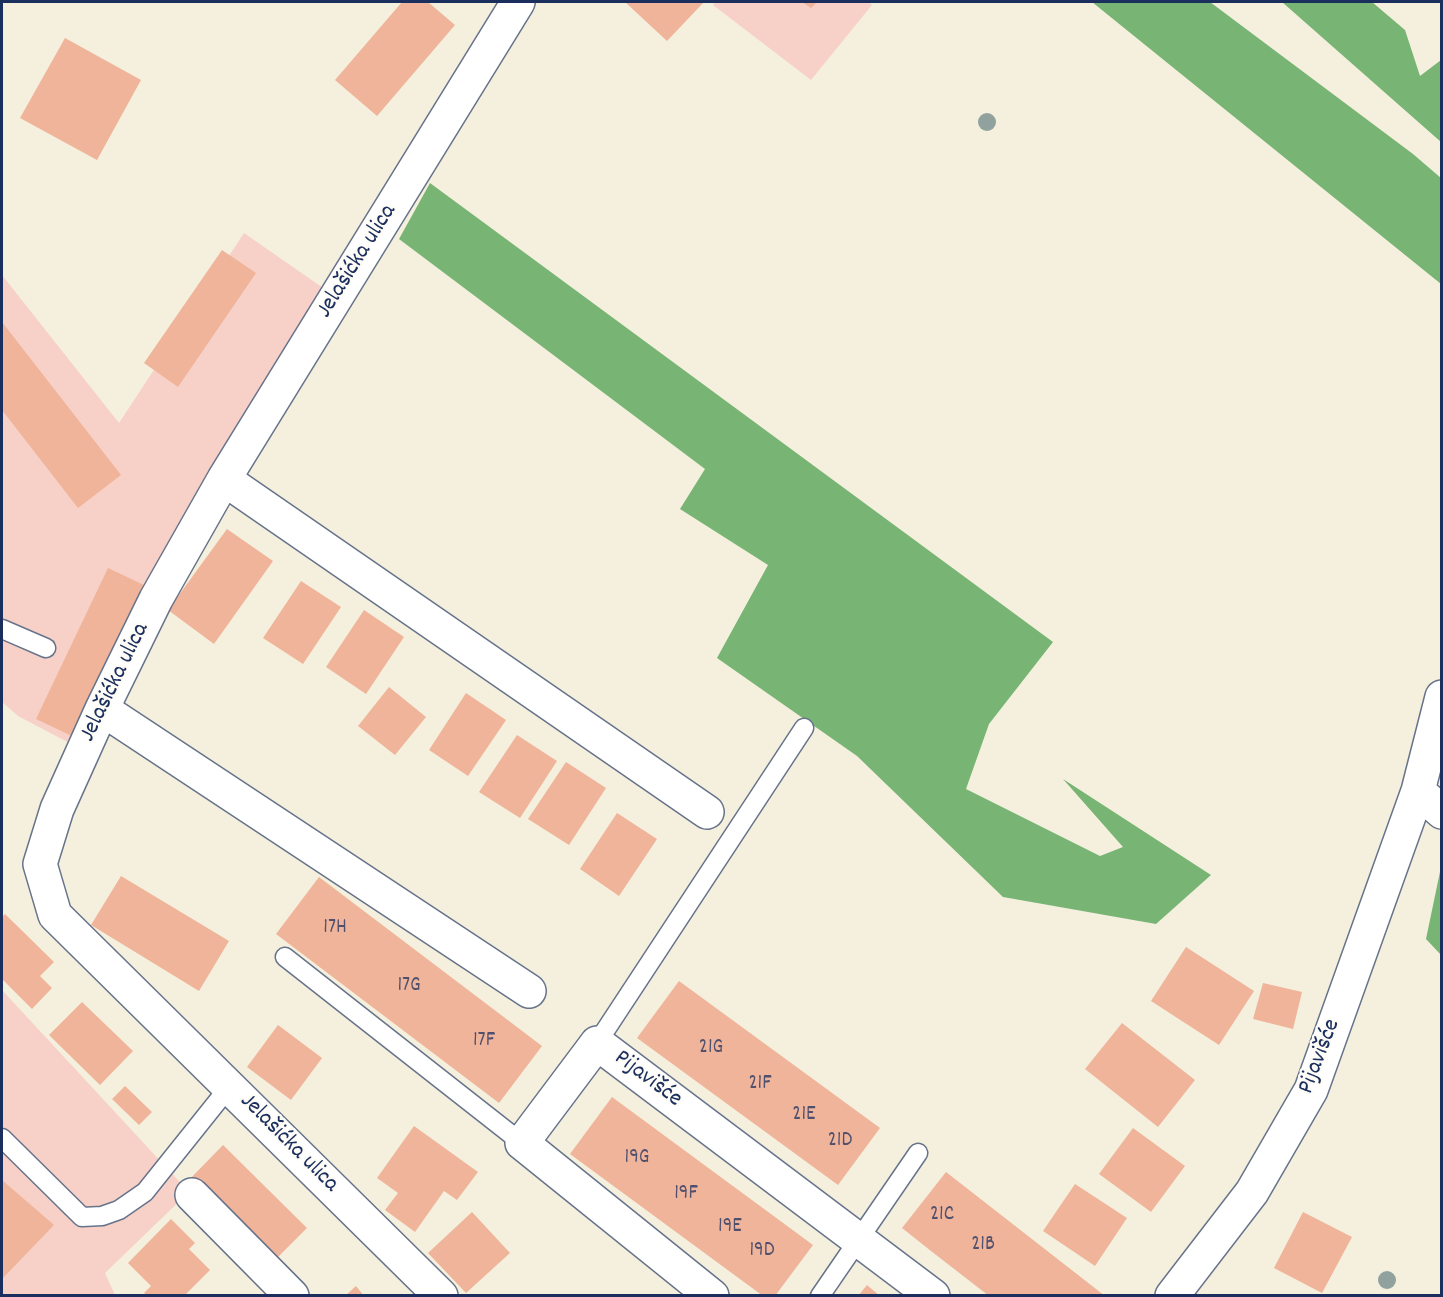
<!DOCTYPE html>
<meta charset="utf-8">
<style>
body{margin:0}
#map{position:relative;width:1443px;height:1297px;overflow:hidden;background:#f4f0dd;font-family:Dekko,sans-serif}
canvas{display:block}
.frame{position:absolute;inset:0;border:3px solid #1b2f5e;pointer-events:none}
</style>
<div id="map">
<canvas width="1443" height="1297"></canvas>
<div class="frame"></div>
</div>
<script>
const ctx = document.querySelector('canvas').getContext('2d');
ctx.lineJoin = 'round';
function paint(path, color) {
  ctx.fillStyle = color;
  ctx.fill(path, 'evenodd');
}
function shape(rows) {
  const path = new Path2D();
  for (const r of rows) {
    path.moveTo(r[0], r[1]);
    for (let i = 2; i < r.length; i += 2) path.lineTo(r[i], r[i + 1]);
  }
  return path;
}
function stroke(path, color, width, dash) {
  ctx.strokeStyle = color;
  ctx.lineWidth = width;
  ctx.lineCap = dash ? 'butt' : 'round';
  ctx.setLineDash(dash || []);
  ctx.stroke(path);
}
function drawText(font, color, halo, rows, align = 'center') {
  ctx.font = font + ' Dekko,sans-serif';
  ctx.lineWidth = 4.5;
  ctx.setLineDash([]);
  ctx.textBaseline = 'middle';
  ctx.strokeStyle = halo;
  ctx.fillStyle = color;
  for (const [text, x, y, turn = 0] of rows) {
    ctx.save();
    ctx.translate(x, y);
    ctx.rotate((+turn || 0) * Math.PI / 180);
    ctx.textAlign = isNaN(turn) ? turn : align;
    if (halo) ctx.strokeText(text, 0, 0);
    ctx.fillText(text, 0, 0);
    ctx.restore();
  }
}
paint(shape([
 [715,2,868,2,872,5,811,80,713,5],
 [244,233,326,290,77,747,18,716,2,702,2,275,119,423],
 [2,990,189,1192,105,1273,115,1295,2,1295]
]), '#f7d1c8');
paint(shape([
 [1092,2,1210,2,1413,154,1441,178,1441,284],
 [1282,2,1372,2,1405,30,1420,76,1441,60,1441,142],
 [430,183,1053,642,989,724,966,789,1100,856,1123,847,1063,779,1211,875,1156,924,1003,897,857,756,717,658,768,565,680,509,705,469,399,239],
 [1441,867,1441,955,1426,939]
]), '#78b474');
paint(shape([
 [402,2,428,2,455,25,377,116,335,80],
 [625,2,704,2,667,41],
 [802,2,817,2,811,8],
 [65,38,141,80,97,160,20,118],
 [222,250,256,273,178,387,144,363],
 [2,322,121,475,78,508,2,410],
 [227,529,273,561,214,644,168,610],
 [108,568,146,586,74,737,36,719],
 [301,581,341,607,303,664,263,638],
 [364,610,404,637,366,694,326,667],
 [389,687,426,717,395,755,358,726],
 [466,693,506,720,468,776,429,750],
 [517,735,557,761,520,818,479,792],
 [566,762,606,788,569,845,528,819],
 [617,813,657,839,619,896,580,869],
 [121,876,229,941,199,991,91,925],
 [319,877,542,1046,499,1103,276,934],
 [5,914,54,962,40,976,52,988,32,1009,2,979,2,917],
 [1186,947,1254,991,1219,1045,1151,1001],
 [679,981,880,1128,838,1185,637,1038],
 [1263,983,1302,992,1293,1029,1253,1019],
 [82,1002,133,1051,100,1085,49,1035],
 [1122,1023,1195,1080,1158,1127,1085,1069],
 [278,1025,322,1058,291,1100,247,1067],
 [125,1086,152,1112,139,1125,112,1099],
 [612,1097,813,1245,775,1296,763,1296,570,1154],
 [414,1126,478,1172,457,1200,444,1191,415,1232,385,1210,398,1193,377,1178],
 [1133,1128,1185,1166,1151,1212,1099,1174],
 [223,1145,307,1228,269,1266,185,1184],
 [946,1172,1105,1296,989,1296,931,1251,902,1228],
 [2,1180,54,1225,2,1279],
 [1075,1184,1127,1218,1095,1266,1043,1231],
 [472,1212,510,1253,466,1293,428,1253],
 [1303,1212,1352,1237,1322,1293,1274,1268],
 [171,1219,195,1243,189,1249,210,1270,184,1296,147,1296,144,1293,151,1286,128,1263],
 [867,1285,880,1296,858,1296],
 [356,1286,364,1296,345,1296]
]), '#efb49a');
const lane = shape([
 [2,629,46,648],
 [285,957,522,1143],
 [597,1043,804,728],
 [2,1138,82,1217,102,1216,119,1210,145,1192,229,1087],
 [820,1296,918,1153]
]);
const street = shape([
 [224,479,707,812],
 [102,709,529,991],
 [1418,791,1442,812],
 [192,1195,292,1296],
 [441,1296,55,915,40,864,57,809,102,709,156,599,224,479,518,2],
 [712,1296,522,1143,597,1043,933,1296],
 [1172,1296,1252,1192,1311,1090,1418,791,1442,697]
]);
stroke(lane, '#67738a', 21);
stroke(street, '#67738a', 36);
stroke(lane, '#fff', 18);
stroke(street, '#fff', 33);
ctx.fillStyle = '#91a19e';
for (const [x, y] of [
 [987,122],
 [1387,1280]
]) {
  ctx.beginPath();
  ctx.arc(x, y, 9, 0, 2 * Math.PI);
  ctx.fill();
}
drawText('21px', '#50506d', null, [
 ["17H",335,929],
 ["17G",409,987],
 ["17F",484,1042],
 ["21G",711,1049],
 ["21F",760,1085],
 ["21E",804,1116],
 ["21D",840,1142],
 ["19G",637,1159],
 ["19F",686,1195],
 ["21C",942,1216],
 ["19E",730,1228],
 ["21B",983,1246],
 ["19D",762,1252]
]);
drawText('24px', '#1b2f5e', '#fdfcf7', [
 ["Jelašićka ulica",358,262,-58],
 ["Jelašićka ulica",116,683,-64],
 ["Pijavišće",1321,1057,-69],
 ["Pijavišće",647,1080,37],
 ["Jelašićka ulica",288,1144,45]
]);
</script>
